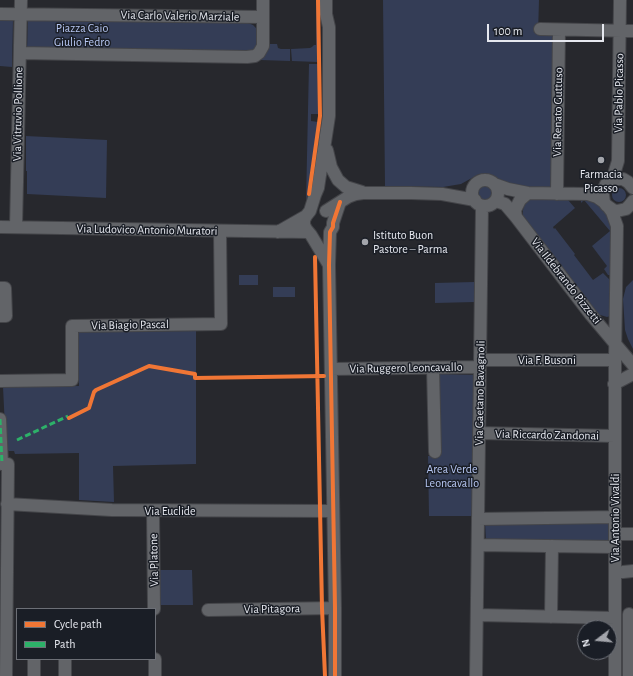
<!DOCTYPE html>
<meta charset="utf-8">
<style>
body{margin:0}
#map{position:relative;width:633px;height:676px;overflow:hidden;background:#27282d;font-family:"Alegreya Sans",sans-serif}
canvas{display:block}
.legend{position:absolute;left:16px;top:608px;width:140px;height:52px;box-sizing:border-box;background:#1a1e26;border:1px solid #6c6f76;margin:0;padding:5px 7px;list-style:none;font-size:12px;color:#e6e8ef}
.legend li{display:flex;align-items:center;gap:8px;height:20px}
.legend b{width:20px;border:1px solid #6c6f76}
.north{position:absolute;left:577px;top:620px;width:40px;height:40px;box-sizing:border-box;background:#1a1e26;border:1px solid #6c6f76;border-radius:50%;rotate:254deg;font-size:11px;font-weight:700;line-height:16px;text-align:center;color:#e6e8ef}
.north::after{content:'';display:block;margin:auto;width:14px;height:18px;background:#a3a5ab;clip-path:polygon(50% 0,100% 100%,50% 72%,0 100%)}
.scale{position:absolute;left:487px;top:24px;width:117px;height:18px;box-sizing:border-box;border:2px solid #e6e8ef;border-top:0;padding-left:5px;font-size:12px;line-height:14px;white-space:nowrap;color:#e6e8ef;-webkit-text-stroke:3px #1a1e26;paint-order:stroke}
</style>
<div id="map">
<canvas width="633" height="676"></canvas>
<ul class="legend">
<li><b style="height:5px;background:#f07635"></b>Cycle path</li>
<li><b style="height:5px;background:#2db169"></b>Path</li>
</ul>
<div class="north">N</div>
<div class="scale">100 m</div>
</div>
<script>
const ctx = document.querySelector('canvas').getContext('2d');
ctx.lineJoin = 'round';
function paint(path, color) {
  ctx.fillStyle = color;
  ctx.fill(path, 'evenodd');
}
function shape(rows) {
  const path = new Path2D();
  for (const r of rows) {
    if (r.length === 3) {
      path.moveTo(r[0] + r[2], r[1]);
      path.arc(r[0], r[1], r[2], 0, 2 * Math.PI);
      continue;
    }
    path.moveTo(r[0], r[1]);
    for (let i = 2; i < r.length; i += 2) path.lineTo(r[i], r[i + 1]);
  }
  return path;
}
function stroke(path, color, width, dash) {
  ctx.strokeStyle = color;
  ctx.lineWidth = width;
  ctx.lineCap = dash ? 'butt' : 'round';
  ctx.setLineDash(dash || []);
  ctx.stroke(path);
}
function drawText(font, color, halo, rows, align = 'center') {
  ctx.font = font + ' "Alegreya Sans",sans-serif';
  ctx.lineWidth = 3;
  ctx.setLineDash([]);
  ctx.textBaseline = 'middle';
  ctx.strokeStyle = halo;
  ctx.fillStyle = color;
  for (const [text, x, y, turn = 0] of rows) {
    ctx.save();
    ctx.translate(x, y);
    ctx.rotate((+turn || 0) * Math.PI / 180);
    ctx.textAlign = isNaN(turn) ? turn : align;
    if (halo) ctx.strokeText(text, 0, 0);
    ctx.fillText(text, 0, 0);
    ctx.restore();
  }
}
paint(shape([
 [316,0,317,0,318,62,292,61,291,49,310,48,312,47,314,45,316,45],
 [383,0,539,0,538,34,555,34,553,189,525,188,479,174,461,184,443,187,385,186],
 [0,19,13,19,12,67,0,66],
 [28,19,248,23,253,25,258,30,259,44,252,52,27,49],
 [270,44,277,44,278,48,281,49,290,49,290,61,260,60,265,54],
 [309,64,318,64,318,114,311,114,311,121,318,122,307,197,306,202],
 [26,136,107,140,106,198,27,194,27,171,26,171],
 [486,194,9],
 [619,195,7],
 [531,197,568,200,575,208,553,227,554,229,555,228,575,254,574,255,593,280,603,273,610,280,610,316,607,317,597,314,523,221,523,210,525,202],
 [582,198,595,199,610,213,610,275,608,275,604,269,607,266,592,246,610,231,584,200,581,203,581,200],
 [239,275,258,275,258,285,239,285],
 [633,280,633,349,628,339,625,330,623,299,626,287],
 [474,282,475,302,435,303,435,283],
 [273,287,295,287,295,297,273,297],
 [196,331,196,464,113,466,114,502,79,500,79,453,15,454,14,451,9,451,6,448,3,387,79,386,79,332],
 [436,374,477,375,476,516,429,516,428,456,437,456],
 [610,521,609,542,486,541,485,522],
 [160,570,192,570,193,605,160,605]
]), '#343d56');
const minor = shape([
 [326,0,326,14,329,27,329,116,318,188,315,195,310,211,306,216,304,220,304,225,306,229,311,235,329,265],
 [0,14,263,17],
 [540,29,633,31],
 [20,53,247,57,255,56,259,53,263,46,263,0],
 [327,150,331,167,338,180,346,187,362,192],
 [485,193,13],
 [609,182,614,174,618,161,620,0],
 [494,184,508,189,528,193,588,194,597,197,604,202],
 [633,188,628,182,623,179,614,179,606,184,603,191,603,195,604,202,606,205,613,210,617,211,626,209,629,206,633,201],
 [557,194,559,30],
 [496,201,505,204,516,217,591,315,633,365],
 [609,208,612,212,617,226,615,360,615,676],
 [326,211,348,197,356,194,363,193,411,193,442,194,475,200],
 [516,217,515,210,520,200,528,193],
 [0,227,307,232],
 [16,227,21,0],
 [278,232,306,216],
 [0,288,5,288,6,316,0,316],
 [480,360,615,360],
 [433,368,435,452],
 [331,369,480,367],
 [0,381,72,380,72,326,221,324,220,231],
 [614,384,633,374],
 [0,419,2,464],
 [479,433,615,436],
 [7,504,112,510,333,511],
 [153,511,154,609],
 [478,519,615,517],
 [615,534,633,534],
 [478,545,615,547],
 [623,572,633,571],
 [208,610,335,608],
 [629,614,629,676],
 [477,615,615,618],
 [551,617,552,546],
 [155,659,155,676],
 [6,676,8,464],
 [34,676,34,659],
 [65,676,65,659],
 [335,676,335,608,329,265,330,232,333,227,333,223,340,202],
 [476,676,482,206]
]);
stroke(minor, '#444549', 14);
stroke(minor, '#626468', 12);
stroke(shape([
 [0,419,2,464],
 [17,440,68,416]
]), '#2db169', 3, [6, 3]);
stroke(shape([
 [309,194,320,116,318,0],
 [315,257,322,608,325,676],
 [69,418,89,408,94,392,96,390,149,366,195,374,195,378,324,376],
 [335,676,335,608,329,265,330,232,333,227,333,223,340,202]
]), '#f07635', 4);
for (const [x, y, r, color] of [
 [601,160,4,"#a3a5ab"],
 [365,242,4,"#a3a5ab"]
]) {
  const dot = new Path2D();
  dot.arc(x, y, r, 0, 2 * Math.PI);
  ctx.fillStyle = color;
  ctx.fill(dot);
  stroke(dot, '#1a1e26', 1.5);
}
drawText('12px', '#e6e8ef', '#1a1e26', [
 ["Via Carlo Valerio Marziale",180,16,1],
 ["Via Pablo Picasso",619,93,-89],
 ["Via Renato Guttuso",558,112,-89],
 ["Via Vitruvio Pollione",18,114,-89],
 ["Via Ludovico Antonio Muratori",147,230,1],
 ["Via Ildebrando Pizzetti",566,281,52],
 ["Via Biagio Pascal",130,325,-1],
 ["Via F. Busoni",547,360],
 ["Via Ruggero Leoncavallo",406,368,-1],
 ["Via Gaetano Bavagnoli",480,393,-89],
 ["Via Riccardo Zandonai",547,435,1],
 ["Via Euclide",170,511],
 ["Via Antonio Vivaldi",615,518,-90],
 ["Via Platone",154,560,-91],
 ["Via Pitagora",272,609,-1]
]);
drawText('12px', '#b7c7f3', '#1a1e26', [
 ["Piazza Caio",82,28],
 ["Giulio Fedro",82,42],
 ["Area Verde",452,469],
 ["Leoncavallo",452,483]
]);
drawText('12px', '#e6e8ef', '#1a1e26', [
 ["Farmacia",601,174],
 ["Picasso",601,188],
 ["Istituto Buon",373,235,"left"],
 ["Pastore – Parma",373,249,"left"]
]);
</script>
